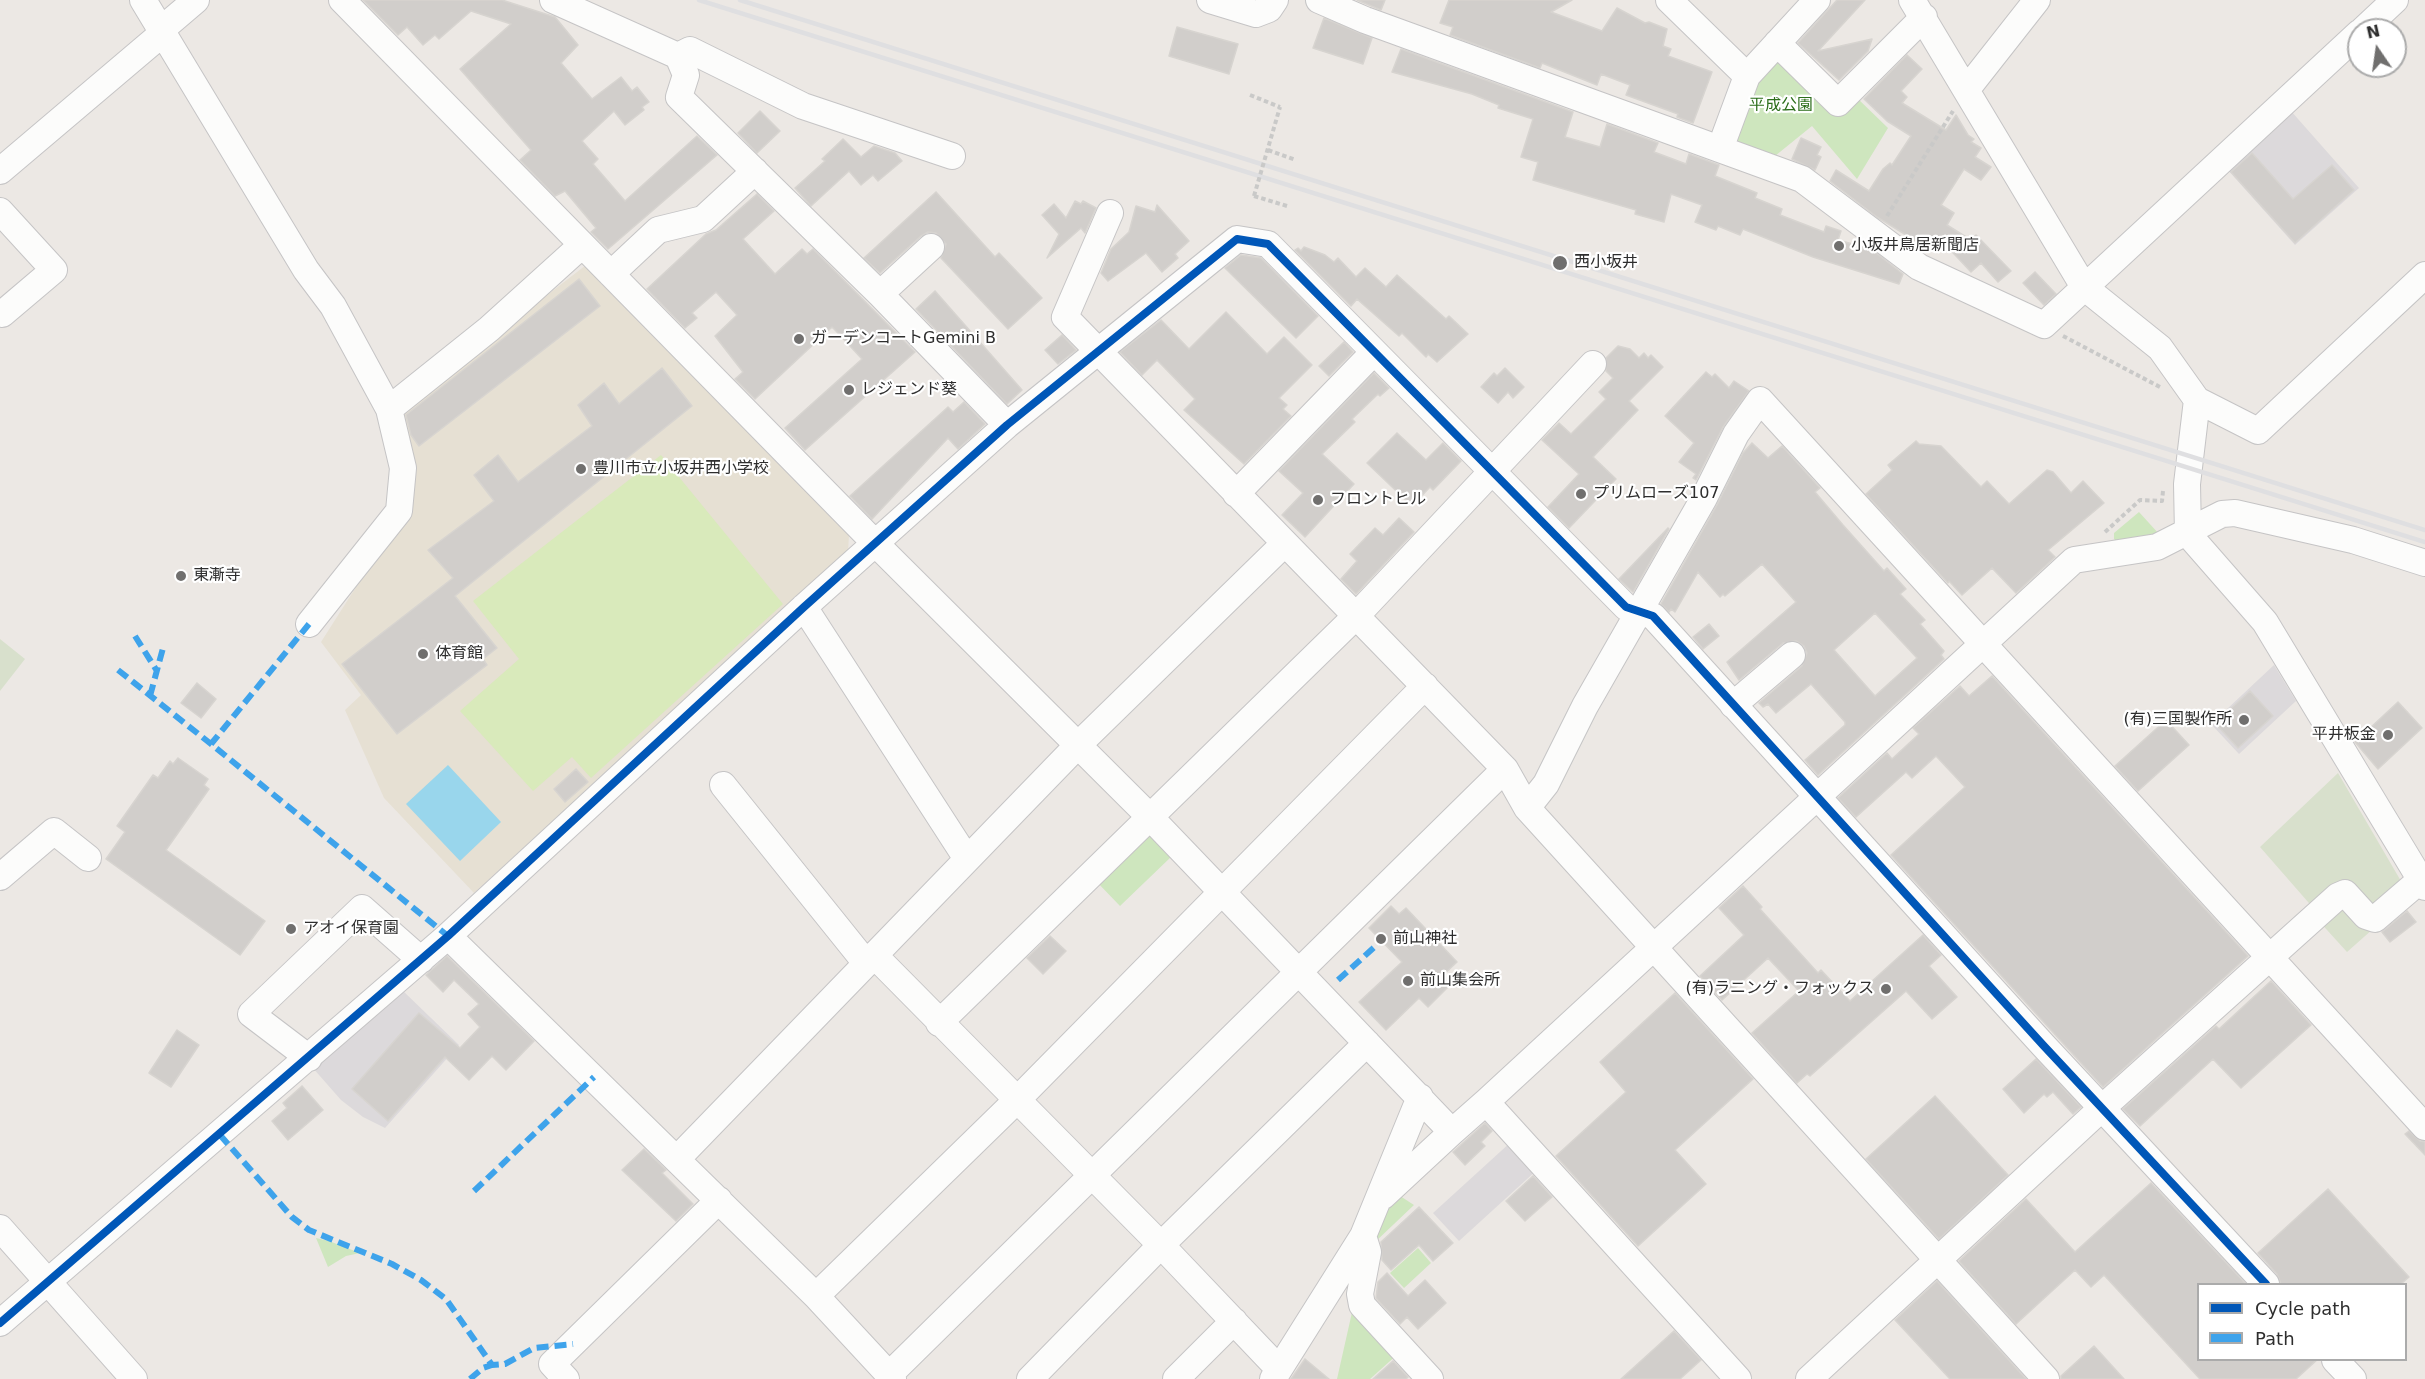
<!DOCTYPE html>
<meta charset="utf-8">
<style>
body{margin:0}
#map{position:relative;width:2425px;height:1379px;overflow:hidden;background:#ece8e4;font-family:"DejaVu Sans",sans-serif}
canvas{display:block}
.legend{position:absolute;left:2197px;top:1283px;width:210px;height:78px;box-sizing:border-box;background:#fff;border:2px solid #ababab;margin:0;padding:8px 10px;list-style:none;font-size:18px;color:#2e2e2e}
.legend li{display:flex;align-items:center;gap:12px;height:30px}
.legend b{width:30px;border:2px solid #ababab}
.north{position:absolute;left:2347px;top:18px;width:60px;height:60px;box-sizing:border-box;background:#fff;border:2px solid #ababab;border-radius:50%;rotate:347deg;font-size:16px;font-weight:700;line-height:24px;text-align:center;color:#2e2e2e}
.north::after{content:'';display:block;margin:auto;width:21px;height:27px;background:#706f6e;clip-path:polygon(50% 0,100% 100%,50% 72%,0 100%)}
</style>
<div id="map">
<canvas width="2425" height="1379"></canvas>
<ul class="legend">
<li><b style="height:8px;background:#0057b8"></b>Cycle path</li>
<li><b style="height:8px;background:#3ea3eb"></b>Path</li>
</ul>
<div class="north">N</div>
</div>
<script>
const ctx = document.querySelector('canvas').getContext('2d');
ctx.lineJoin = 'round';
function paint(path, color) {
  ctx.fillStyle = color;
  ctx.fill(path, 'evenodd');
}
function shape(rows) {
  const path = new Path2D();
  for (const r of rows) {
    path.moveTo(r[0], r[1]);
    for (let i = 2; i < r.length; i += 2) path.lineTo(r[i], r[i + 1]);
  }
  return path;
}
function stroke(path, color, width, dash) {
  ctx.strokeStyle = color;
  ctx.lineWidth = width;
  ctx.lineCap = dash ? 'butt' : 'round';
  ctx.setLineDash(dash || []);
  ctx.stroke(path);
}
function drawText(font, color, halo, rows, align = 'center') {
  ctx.font = font + ' "DejaVu Sans","Noto Sans JP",sans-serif';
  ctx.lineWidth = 4.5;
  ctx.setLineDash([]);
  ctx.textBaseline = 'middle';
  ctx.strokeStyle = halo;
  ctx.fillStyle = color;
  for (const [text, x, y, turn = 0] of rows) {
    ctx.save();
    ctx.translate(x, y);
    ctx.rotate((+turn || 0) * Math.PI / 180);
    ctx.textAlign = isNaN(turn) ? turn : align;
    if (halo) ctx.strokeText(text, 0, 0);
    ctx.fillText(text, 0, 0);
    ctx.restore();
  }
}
paint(shape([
 [2291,111,2359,188,2295,245,2226,168],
 [2274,665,2296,701,2239,754,2211,724],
 [401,989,459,1045,385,1128,363,1117,341,1100,312,1067],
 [1512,1141,1538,1169,1459,1241,1433,1213]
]), '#dcd9db');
paint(shape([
 [590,262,849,535,848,552,474,893,384,798,345,710,361,695,321,642,393,529,389,417]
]), '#e6e0d3');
paint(shape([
 [1780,56,1855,96,1888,128,1857,179,1812,126,1775,156,1732,141,1753,81],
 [2139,512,2159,534,2119,543,2114,539,2114,533],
 [1150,835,1171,857,1120,906,1094,879],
 [1397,1194,1414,1205,1374,1243,1377,1213],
 [316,1238,329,1241,360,1253,346,1256,328,1267],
 [1418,1248,1431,1263,1404,1288,1390,1273],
 [1355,1299,1399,1353,1370,1379,1337,1379]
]), '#cee6be');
paint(shape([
 [0,639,25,659,0,691],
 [2338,773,2405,888,2379,912,2350,891,2315,910,2260,847],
 [2343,896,2373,929,2347,952,2317,919]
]), '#d8e0cc');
paint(shape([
 [661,455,783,604,591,778,572,757,533,791,460,711,519,659,473,601]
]), '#d9eabb');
paint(shape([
 [448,765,501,822,460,861,406,804]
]), '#99d6ec');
const building = shape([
 [363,0,502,0,555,17,578,45,561,63,592,99,621,77,632,91,637,87,649,102,642,107,644,110,625,125,614,111,582,141,598,159,593,164,625,201,697,136,717,155,608,249,591,232,596,228,565,191,555,196,520,160,531,150,460,69,511,24,471,11,439,39,435,35,423,45,407,27,398,35,363,0],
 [1357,0,1385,0,1381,10,1357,0],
 [1449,0,1572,0,1551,12,1602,31,1617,8,1645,23,1649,22,1667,29,1663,46,1671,49,1668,56,1712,72,1693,123,1677,117,1678,114,1626,95,1630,85,1601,74,1597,85,1542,63,1540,68,1450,35,1453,27,1440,23,1449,0],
 [1837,0,1865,0,1818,51,1872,39,1868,51,1839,80,1798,43,1837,0],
 [1324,18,1372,38,1363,64,1313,48,1324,18],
 [1177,27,1238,44,1229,74,1169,56,1177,27],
 [1401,49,1573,112,1565,137,1600,147,1607,124,1658,143,1654,152,1686,164,1689,154,1719,165,1715,176,1757,193,1755,198,1782,209,1780,215,1824,232,1826,226,1841,231,1838,240,1871,249,1903,274,1899,284,1813,257,1743,229,1740,235,1718,226,1716,230,1695,222,1702,205,1671,194,1664,222,1635,214,1636,210,1533,180,1538,162,1521,157,1533,119,1498,108,1499,105,1472,94,1392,72,1401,49],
 [1907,55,1922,69,1901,91,1907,97,1902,103,1946,130,1956,115,1968,135,1974,139,1971,142,1981,148,1975,157,1991,167,1981,180,1964,169,1941,205,1954,213,1947,225,1971,240,1976,235,2011,271,1998,282,1981,263,1971,272,1941,240,1939,244,1930,238,1924,246,1877,217,1830,181,1836,170,1869,191,1883,169,1890,163,1892,165,1911,136,1887,121,1864,99,1907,55],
 [760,111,780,131,757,153,738,133,760,111],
 [1801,138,1821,147,1817,155,1821,157,1815,170,1792,159,1801,138],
 [843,139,861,157,874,146,895,153,902,161,878,181,873,175,861,185,849,171,811,206,795,188,825,161,822,159,843,139],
 [2252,153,2293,199,2332,165,2354,190,2295,243,2231,172,2252,153],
 [936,192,995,257,999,253,1042,298,1008,329,941,258,946,244,936,233,928,232,921,236,880,273,864,258,936,192],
 [757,194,774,211,743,239,775,274,802,249,807,254,813,249,915,352,805,450,785,428,862,359,836,331,832,327,755,399,735,379,743,372,715,336,737,315,716,292,692,313,697,318,685,328,647,289,706,234,716,230,757,194],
 [1075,201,1081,204,1083,201,1096,208,1085,233,1081,228,1047,258,1059,234,1042,215,1054,204,1066,218,1075,201],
 [1157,205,1189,241,1175,254,1178,258,1162,272,1146,253,1108,281,1101,273,1111,249,1129,232,1136,206,1155,212,1157,205],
 [1304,247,1325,255,1334,262,1338,258,1356,277,1365,268,1386,287,1397,275,1446,319,1449,316,1468,334,1437,362,1428,354,1426,357,1402,333,1399,336,1357,299,1351,306,1295,250,1298,248,1301,251,1304,247],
 [1241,255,1261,258,1318,316,1296,338,1225,268,1241,255],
 [2035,272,2056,294,2044,305,2023,283,2035,272],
 [579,279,600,306,419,446,411,435,406,415,579,279],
 [935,291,1022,390,1007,404,916,309,935,291],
 [1226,312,1267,354,1284,337,1312,365,1279,398,1287,405,1283,409,1291,416,1244,464,1184,410,1195,399,1157,360,1142,375,1120,352,1161,320,1189,349,1226,312],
 [1062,335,1076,350,1058,364,1045,350,1062,335],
 [1344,342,1353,352,1329,376,1319,366,1344,342],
 [1618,346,1630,349,1639,358,1644,353,1648,358,1651,355,1663,367,1629,401,1638,410,1593,457,1616,479,1569,528,1548,507,1579,474,1542,440,1559,423,1571,434,1606,399,1599,392,1613,378,1606,371,1606,358,1618,346],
 [662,368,692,406,455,596,497,648,483,659,487,665,397,734,342,664,453,578,428,550,494,501,474,475,498,455,518,482,592,426,578,405,604,383,619,404,662,368],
 [1505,368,1524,387,1513,398,1508,392,1498,403,1481,387,1494,373,1497,376,1505,368],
 [1706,372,1712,377,1715,374,1729,388,1734,381,1749,391,1723,427,1696,480,1693,478,1696,474,1679,462,1694,443,1665,416,1706,372],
 [1374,373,1389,388,1380,396,1378,394,1352,419,1355,422,1322,454,1354,484,1305,537,1282,515,1303,493,1279,471,1374,373],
 [964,402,985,424,958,449,948,438,872,519,850,496,948,407,953,412,964,402],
 [1397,433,1426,460,1443,443,1461,461,1433,490,1430,487,1412,506,1367,463,1397,433],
 [1916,441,1919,444,1941,446,1981,487,1987,481,2009,504,2047,470,2053,472,2071,493,2083,481,2104,503,2048,550,2055,557,2016,593,1992,568,1962,595,1949,581,1948,583,1866,494,1890,472,1892,470,1888,465,1916,441],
 [1752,443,1768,458,1782,446,1820,488,1815,492,1843,525,1884,571,1887,568,1906,589,1900,594,1925,620,1920,624,1944,651,1941,655,1944,659,1818,775,1805,760,1845,725,1845,722,1811,684,1776,713,1768,704,1763,707,1759,703,1802,666,1807,653,1804,646,1796,641,1783,643,1739,680,1727,662,1796,602,1762,564,1725,596,1723,594,1720,597,1698,572,1675,612,1671,609,1669,612,1661,604,1717,505,1743,453,1752,443],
 [1875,613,1917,658,1875,696,1834,650,1875,613],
 [1399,518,1414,532,1356,594,1341,579,1357,561,1350,554,1375,528,1383,535,1399,518],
 [1668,528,1669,529,1633,592,1619,579,1668,528],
 [1709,624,1719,636,1703,649,1693,637,1709,624],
 [1992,676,2248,956,2103,1087,1891,855,1965,787,1936,756,1912,778,1906,772,1856,817,1838,798,1887,753,1892,759,1919,734,1913,728,1960,686,1969,696,1992,676],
 [197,683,216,699,201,718,181,703,197,683],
 [2250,691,2273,716,2238,748,2215,723,2250,691],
 [2398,702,2422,728,2378,769,2355,742,2398,702],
 [2166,720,2189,745,2138,791,2115,766,2166,720],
 [178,758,208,779,204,785,209,789,166,850,265,921,240,955,106,859,125,832,117,826,153,775,158,778,170,761,173,764,178,758],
 [576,769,588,782,565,802,554,789,576,769],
 [1743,886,1762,907,1760,909,1818,973,1821,970,1850,1001,1923,935,1941,955,1929,966,1957,997,1932,1019,1906,991,1810,1076,1807,1074,1797,1083,1752,1033,1799,991,1768,958,1722,1000,1700,976,1744,935,1719,908,1743,886],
 [1391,906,1399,914,1406,908,1457,962,1442,976,1450,985,1428,1007,1419,998,1386,1030,1359,1002,1402,962,1369,928,1391,906],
 [2407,911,2416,922,2390,942,2382,932,2407,911],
 [1050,936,1066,951,1043,974,1027,958,1050,936],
 [447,956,534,1041,506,1070,492,1056,469,1080,445,1057,388,1121,352,1089,419,1013,460,1048,480,1027,468,1014,479,1004,454,980,443,992,426,975,447,956],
 [2271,981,2311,1025,2241,1088,2213,1059,2140,1126,2123,1109,2216,1026,2219,1029,2271,981],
 [1675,993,1753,1079,1675,1150,1706,1184,1638,1246,1556,1156,1626,1092,1600,1062,1675,993],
 [177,1030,199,1045,171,1087,149,1073,177,1030],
 [2036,1059,2081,1107,2073,1114,2053,1092,2047,1097,2044,1094,2024,1113,2003,1089,2036,1059],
 [302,1086,323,1110,288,1140,272,1121,287,1108,283,1103,302,1086],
 [1935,1096,2008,1175,1939,1239,1866,1159,1935,1096],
 [1485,1123,1492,1131,1481,1142,1485,1146,1465,1165,1453,1152,1485,1123],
 [2409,1131,2420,1141,2425,1142,2425,1155,2405,1134,2409,1131],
 [644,1149,666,1170,662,1173,693,1204,676,1221,622,1170,644,1149],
 [1533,1176,1552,1197,1525,1221,1506,1201,1533,1176],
 [2151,1183,2246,1284,2199,1284,2199,1359,2318,1359,2296,1379,2200,1379,2104,1275,2091,1287,2075,1270,2016,1324,1959,1261,2026,1199,2075,1252,2151,1183],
 [2328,1189,2409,1277,2401,1284,2281,1284,2277,1274,2258,1253,2328,1189],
 [1419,1207,1453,1243,1433,1261,1419,1245,1391,1270,1382,1260,1381,1242,1419,1207],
 [1387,1273,1408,1296,1425,1280,1446,1303,1418,1329,1407,1317,1400,1324,1376,1298,1378,1282,1387,1273],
 [1937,1281,2026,1379,1950,1379,1895,1320,1937,1281],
 [1674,1331,1701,1360,1680,1379,1621,1379,1674,1331],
 [2094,1346,2124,1379,2061,1379,2061,1376,2094,1346],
 [1305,1359,1329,1379,1291,1379,1305,1359],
 [1393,1361,1408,1377,1406,1379,1373,1379,1393,1361]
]);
paint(building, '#d1cecb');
stroke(building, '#d7d4d0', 1.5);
const minor = shape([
 [143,0,306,270,333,306,389,409,403,468,399,511,309,624],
 [342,0,875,543,1149,816,1452,1132,1486,1102,1738,1379],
 [553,0,678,56,686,75,679,97,880,294,1007,425],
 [1210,0,1256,14,1269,9,1275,0],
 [1319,0,1365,20,1802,179,1919,267,2044,325,2359,33],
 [1669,0,1747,76,1817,0],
 [1912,0,2084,287,2160,348,2197,400,2258,431,2425,275],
 [2363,30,2395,0],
 [1777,43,1838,103,1924,17],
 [678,56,690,50,803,106,952,156],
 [1967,89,2037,0],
 [1720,149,1747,76],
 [0,171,157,38,162,29,196,0],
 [0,211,54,270,2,314,0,312],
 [1110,213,1065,317,1505,769,1527,808,2046,1379],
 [611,274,658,230,703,219,755,171],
 [880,294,931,247],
 [2197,400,2187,484,2188,534,2265,622,2425,887],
 [389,409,489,329,582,245],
 [1236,494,1374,352],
 [804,607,967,859],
 [1733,705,1792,655],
 [723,785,866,963],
 [1527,808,1546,784,1585,706,1704,498,1736,434,1760,400,2425,1127],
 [0,877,54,831,88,858],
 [448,936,816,1296,893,1379],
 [874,955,1161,1245,1279,1369],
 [939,1023,1356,616,1593,364],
 [309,1058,251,1014,362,908,421,960],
 [1486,1102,2074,560,2157,547,2222,514,2235,513,2353,540,2425,563],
 [677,1159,1078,745,1284,544],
 [1383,1196,1452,1132],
 [0,1228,134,1379],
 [1363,1236,1368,1252,1360,1294,1362,1305,1430,1379],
 [816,1296,1017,1100,1425,686],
 [0,1323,448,936,804,607,1007,425,1237,239,1268,244,1626,607,1653,616,2043,1045,2266,1284],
 [2335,1360,2353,1379],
 [889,1375,1505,769],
 [566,1379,552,1364,719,1200],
 [1030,1379,1161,1245,1367,1043],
 [1176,1379,1234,1321],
 [1273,1379,1363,1236,1420,1097],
 [1809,1379,2102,1108,2338,896,2345,893,2366,916,2375,919,2425,876]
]);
stroke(minor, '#c5c4c5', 28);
stroke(shape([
 [1250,95,1280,107],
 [1268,150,1296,160],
 [1254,196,1287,206],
 [1887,216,1953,111],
 [2063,336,2160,387],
 [2105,532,2140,500,2162,501,2163,491]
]), '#c9c9c8', 4, [4.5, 3]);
stroke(minor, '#fcfcfb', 26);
stroke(shape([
 [699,0,2425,542],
 [740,0,2425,530]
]), '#dfdfe1', 4.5);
stroke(shape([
 [1254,196,1280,107]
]), '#c9c9c8', 4, [4.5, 3]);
stroke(shape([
 [309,624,211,744,448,936],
 [135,636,157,671],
 [118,670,211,744],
 [150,696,163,648],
 [1338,980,1379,943],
 [220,1135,292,1217,309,1230,392,1264,421,1280,446,1299,492,1365,505,1364,534,1348,573,1344],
 [474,1191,594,1077],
 [470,1379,483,1368,492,1365]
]), '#3ea3eb', 6, [12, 6]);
stroke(shape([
 [0,1323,448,936,804,607,1007,425,1237,239,1268,244,1626,607,1653,616,2043,1045,2266,1284]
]), '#0057b8', 8);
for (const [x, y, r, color] of [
 [1839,246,6,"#706f6e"],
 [1560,263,8,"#706f6e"],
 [799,339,6,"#706f6e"],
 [849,390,6,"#706f6e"],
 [581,469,6,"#706f6e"],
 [1581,494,6,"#706f6e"],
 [1318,500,6,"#706f6e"],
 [181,576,6,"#706f6e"],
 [423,654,6,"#706f6e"],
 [2244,720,6,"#706f6e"],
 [2388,735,6,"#706f6e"],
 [291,929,6,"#706f6e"],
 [1381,939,6,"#706f6e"],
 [1408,981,6,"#706f6e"],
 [1886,989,6,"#706f6e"]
]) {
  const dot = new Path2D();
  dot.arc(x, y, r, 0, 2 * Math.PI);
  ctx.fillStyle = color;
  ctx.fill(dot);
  stroke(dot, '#fff', 2);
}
drawText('16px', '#2c6e1b', '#fff', [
 ["平成公園",1781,106]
]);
drawText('16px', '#2e2e2e', '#fff', [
 ["小坂井鳥居新聞店",1851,246],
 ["西小坂井",1574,263],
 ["ガーデンコートGemini B",811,339],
 ["レジェンド葵",861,390],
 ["豊川市立小坂井西小学校",593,469],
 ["プリムローズ107",1593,494],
 ["フロントヒル",1330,500],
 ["東漸寺",193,576],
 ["体育館",435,654],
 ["(有)三国製作所",2232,720,"right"],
 ["平井板金",2376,735,"right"],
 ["アオイ保育園",303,929],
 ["前山神社",1393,939],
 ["前山集会所",1420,981],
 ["(有)ラニング・フォックス",1874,989,"right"]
], 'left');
</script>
